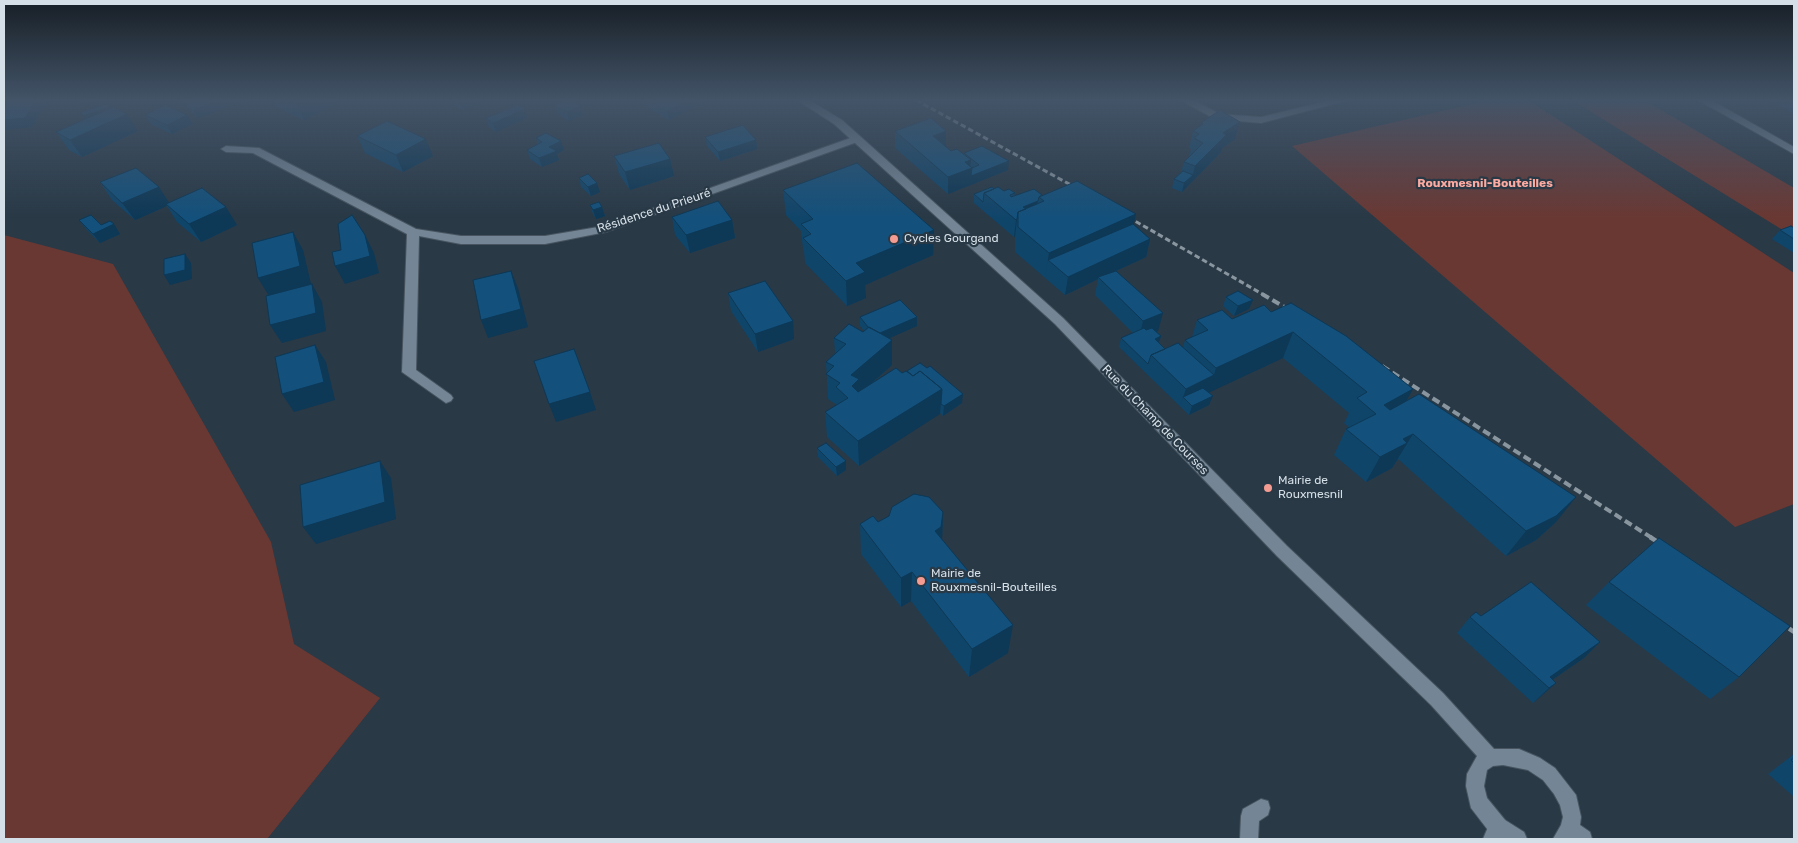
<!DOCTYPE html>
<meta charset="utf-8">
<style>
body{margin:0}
#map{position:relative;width:1798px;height:843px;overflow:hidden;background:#293946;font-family:Rubik,sans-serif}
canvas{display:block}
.frame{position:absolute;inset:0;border:5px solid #d5dfe7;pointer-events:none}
</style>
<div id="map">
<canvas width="1798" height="843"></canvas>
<div class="frame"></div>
</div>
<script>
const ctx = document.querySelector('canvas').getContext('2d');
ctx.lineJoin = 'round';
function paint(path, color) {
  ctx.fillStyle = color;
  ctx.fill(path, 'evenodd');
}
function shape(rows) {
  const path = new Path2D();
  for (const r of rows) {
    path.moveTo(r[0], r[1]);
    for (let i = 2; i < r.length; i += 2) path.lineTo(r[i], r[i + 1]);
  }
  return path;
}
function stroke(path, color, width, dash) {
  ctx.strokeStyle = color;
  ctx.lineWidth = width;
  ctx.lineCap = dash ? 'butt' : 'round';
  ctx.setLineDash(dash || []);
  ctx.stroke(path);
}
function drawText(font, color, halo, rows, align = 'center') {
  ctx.font = font + ' Rubik,sans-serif';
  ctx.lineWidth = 4.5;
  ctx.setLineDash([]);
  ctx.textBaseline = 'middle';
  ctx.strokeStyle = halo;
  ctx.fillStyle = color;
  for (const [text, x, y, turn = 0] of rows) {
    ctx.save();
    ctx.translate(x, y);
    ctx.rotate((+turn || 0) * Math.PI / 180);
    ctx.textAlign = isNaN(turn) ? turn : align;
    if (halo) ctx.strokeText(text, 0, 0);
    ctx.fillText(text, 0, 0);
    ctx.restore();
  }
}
paint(shape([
 [1489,100,1528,100,1794,273,1794,504,1735,527,1292,146],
 [1572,100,1644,100,1794,188,1794,237],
 [4,235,113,264,271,542,294,644,380,698,267,839,4,839]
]), '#693833');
const service = shape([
 [1261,799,1268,801,1270,808,1268,815,1259,821,1258,839,1240,839,1241,816,1243,809,1261,799]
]);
const minor = shape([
 [1180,100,1193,100,1220,114,1261,117,1331,100,1349,100,1261,123,1215,119,1180,100],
 [1698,100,1711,100,1794,147,1794,154,1698,100],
 [856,136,860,137,860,141,606,232,545,244,461,244,419,236,416,370,451,395,453,398,451,401,446,403,402,372,407,234,253,153,226,152,221,149,226,146,259,148,416,229,461,236,545,236,604,226,856,136],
 [1498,818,1505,820,1507,827,1502,839,1483,839,1491,820,1498,818]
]);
const secondary = shape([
 [797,100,809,100,842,120,1063,318,1287,546,1443,693,1494,749,1519,749,1540,758,1555,768,1576,795,1581,817,1580,825,1590,832,1592,839,1553,839,1561,825,1563,817,1560,805,1554,794,1543,780,1528,770,1503,765,1493,766,1487,770,1484,786,1487,798,1505,820,1524,832,1527,839,1500,839,1491,834,1471,808,1466,786,1467,774,1477,756,1431,705,1277,556,1055,324,834,124,797,100]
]);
stroke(service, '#485560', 2);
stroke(minor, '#485560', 2);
stroke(secondary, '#485560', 2);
paint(service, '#748695');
paint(minor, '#748695');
paint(secondary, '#748695');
stroke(shape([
 [916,100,1080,190],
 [1121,213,1264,295]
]), '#89959f', 3, [5.5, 3]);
stroke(shape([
 [1262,294,1295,313],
 [1382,366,1652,538]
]), '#89959f', 4, [8, 4]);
stroke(shape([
 [1650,537,1667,548],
 [1778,621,1794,632]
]), '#89959f', 4.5, [9, 4.5]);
paint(shape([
 [182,100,241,100,241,102,198,118,187,107],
 [273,100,328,100,331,106,304,120,276,107],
 [453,100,480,100,481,101,463,110,455,106],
 [1769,100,1794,100,1794,114],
 [647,101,701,103,669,120,649,109],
 [555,105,583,115,569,121,558,114],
 [110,108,138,131,82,157,69,150,56,132],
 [525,109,527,118,496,132,489,127,486,118],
 [145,115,187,115,193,124,172,134,151,124],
 [1201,123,1235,139,1222,148,1221,152,1182,192,1172,188,1174,179,1181,172,1184,162,1190,156,1189,155,1191,149,1189,148,1193,131,1200,126],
 [895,131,946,131,946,147,951,151,964,154,964,153,1008,170,948,194,895,148],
 [357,136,433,156,403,172,365,153],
 [705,137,756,140,757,149,720,161,707,146],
 [536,138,564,150,557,154,559,160,542,167,530,159,527,150,538,144],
 [614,156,670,159,674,176,630,190,619,174],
 [579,178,600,192,591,196,581,187],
 [100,182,169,202,237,225,201,242,177,222,167,206,135,220,112,200],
 [994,189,1015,193,1014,196,1042,195,1136,214,1133,225,1150,239,1146,257,1116,271,1158,331,1156,332,1161,336,1159,343,1165,349,1183,347,1185,340,1192,337,1197,320,1232,319,1271,312,1406,402,1556,522,1536,540,1506,556,1398,459,1392,468,1366,482,1334,455,1346,429,1350,428,1344,423,1349,413,1283,358,1209,392,1209,405,1189,415,1119,347,1121,338,1133,333,1095,295,1098,279,1065,295,1015,252,1015,237,1014,237,974,203,974,194],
 [783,190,934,230,933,255,865,285,866,298,847,306,805,263,804,251,803,249,801,231,786,215],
 [590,205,602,207,605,216,596,219,593,214],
 [672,217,732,220,735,238,690,253,675,235],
 [79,220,101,225,120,234,100,243,86,229],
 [1794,228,1794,253,1772,239,1780,230],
 [728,293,794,339,758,352,731,311],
 [1226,297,1249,309,1234,316,1223,306],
 [860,317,917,317,917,326,889,338,892,340,892,365,872,383,902,373,962,403,943,416,940,413,859,466,827,437,825,412,837,405,828,399,826,362,835,353,834,338,863,332,864,331,860,326],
 [817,448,846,461,846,470,837,476,818,457],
 [943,512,942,539,1008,653,969,677,911,601,901,607,861,554,860,524],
 [1609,582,1739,677,1710,699,1586,605],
 [1481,616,1600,642,1584,658,1552,680,1556,683,1533,703,1457,633,1470,617],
 [1794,754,1794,797,1768,774]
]), '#10456a');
paint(shape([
 [36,100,43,100,45,104,32,127,4,130,4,120],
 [79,100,112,100,81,104],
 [218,100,241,100,241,102,198,118,193,110],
 [301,100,328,100,331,106,304,120,296,103],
 [462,100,480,100,481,101,463,110,459,101],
 [689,100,700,100,701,103,669,120,667,111],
 [107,104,115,116,89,125,83,116],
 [580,106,583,115,569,121,567,112],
 [525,109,527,118,496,132,493,123],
 [127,114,138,131,82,157,70,140],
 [187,115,193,124,172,134,167,125],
 [1240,122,1235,139,1222,148,1221,152,1182,192,1184,183,1193,175,1195,166,1223,133],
 [946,131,946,148,933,136],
 [426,139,433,156,403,172,396,155],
 [756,140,757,149,720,161,718,152],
 [561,141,564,150,557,154,559,160,542,167,539,158,549,147],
 [670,159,674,176,630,190,625,172],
 [971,160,970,168,1009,161,1008,170,948,194,948,177,965,162],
 [597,183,600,192,591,196,588,187],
 [159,187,170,204,166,204,167,206,135,220,122,203],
 [1038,201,1036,220,1041,227,1023,207],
 [226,207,237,225,201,242,189,224],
 [602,207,605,216,596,219,593,210],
 [1136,214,1130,239,1048,260,1045,278,1049,253],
 [1017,219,1015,237,1014,237,1016,220],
 [732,220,735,238,690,253,686,235],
 [114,224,120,234,100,243,93,234],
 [934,230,933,255,865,285,866,298,847,306,846,281,856,263],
 [293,232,303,250,311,284,269,296,258,278],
 [365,235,374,253,379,273,345,284,335,266],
 [1150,239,1146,257,1100,278,1098,277,1098,279,1065,295,1068,277],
 [185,254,191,263,192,279,170,285,164,275],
 [511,271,518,288,528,327,488,338,481,320],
 [312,284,322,302,326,331,282,343,270,325],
 [1253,300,1249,309,1234,316,1238,306],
 [1163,313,1158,331,1139,339,1143,321],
 [917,317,917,326,876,344,876,335],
 [793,321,794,339,758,352,755,334],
 [1293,332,1283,358,1208,393,1183,397,1180,406,1186,389,1214,375,1216,368],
 [1161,336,1158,345,1155,339],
 [892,340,892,365,859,394,853,411,851,375],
 [315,345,326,362,335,400,294,412,282,394],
 [942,389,940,414,859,466,858,441],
 [1413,389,1399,414,1370,430,1384,405],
 [590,392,596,410,556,422,549,404],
 [963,394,962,403,943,416,944,406],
 [1213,396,1209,405,1189,415,1192,406],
 [1413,434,1392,468,1366,482,1380,457,1403,439],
 [380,461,391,478,396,519,316,544,303,527],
 [846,461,846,470,837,476,836,467],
 [1576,497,1556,522,1536,540,1506,556,1526,531],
 [943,512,942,543,935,531],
 [912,572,911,601,901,607,901,578],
 [1013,625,1008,653,969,677,972,649],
 [1600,642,1584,658,1546,684,1550,677],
 [1556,683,1539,698,1533,703,1549,688]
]), '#0d3856');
const building = shape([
 [9,100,36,100,25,118,4,120,4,109,9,100],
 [183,100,218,100,193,110,183,100],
 [290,100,301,100,296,103,290,100],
 [565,100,572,100,580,106,567,112,555,105,565,100],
 [648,100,689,100,667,111,648,100],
 [107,104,110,107,83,116,81,112,107,104],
 [165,105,187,115,167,125,145,115,165,105],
 [518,105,525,109,493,123,486,118,518,105],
 [113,107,127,114,70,140,56,132,113,107],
 [1220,110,1240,122,1223,133,1226,135,1195,166,1184,162,1203,143,1194,138,1199,134,1193,131,1203,124,1201,123,1220,110],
 [931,118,946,131,933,136,951,151,957,149,971,160,965,162,972,168,948,177,895,131,931,118],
 [387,121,426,139,396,155,357,136,387,121],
 [743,125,756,140,718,152,705,137,743,125],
 [546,133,561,141,549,147,557,151,539,158,527,150,542,142,536,138,546,133],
 [659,143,670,159,625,172,614,156,659,143],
 [982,146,1009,161,971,176,972,168,979,165,964,153,982,146],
 [857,163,934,230,856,263,865,272,846,281,803,238,811,234,801,224,813,219,783,190,857,163],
 [136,168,159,187,122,203,100,182,136,168],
 [1183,171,1193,175,1184,183,1174,179,1183,171],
 [588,174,597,183,588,187,579,178,588,174],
 [1077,181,1136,214,1049,253,1018,227,1018,212,1044,201,1039,197,1077,181],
 [992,187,994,189,984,193,983,202,974,194,992,187],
 [998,187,1004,191,1009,189,1015,193,1010,195,1011,197,1034,189,1042,195,1039,197,1038,201,1023,207,1026,209,1018,212,1017,219,1016,220,984,193,998,187],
 [202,188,226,207,189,224,166,204,202,188],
 [718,201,732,220,686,235,672,217,718,201],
 [599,202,602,207,593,210,590,205,599,202],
 [91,215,101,225,110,221,114,224,93,234,79,220,91,215],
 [352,215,365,235,370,256,335,266,332,252,341,250,338,224,352,215],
 [1133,224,1150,239,1068,277,1048,260,1133,224],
 [1791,226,1794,228,1794,239,1780,230,1791,226],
 [293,232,300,266,258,278,252,243,293,232],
 [185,254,185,270,164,275,164,259,185,254],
 [511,271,521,309,481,320,473,280,511,271],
 [1116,271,1163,313,1143,321,1098,277,1116,271],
 [765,281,793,321,755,334,728,293,765,281],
 [312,284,316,313,270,325,266,296,312,284],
 [1238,291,1253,300,1238,306,1226,297,1238,291],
 [900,300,917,317,880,333,868,327,860,317,900,300],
 [1291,303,1346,336,1413,389,1384,405,1390,410,1419,394,1576,497,1556,516,1526,531,1413,434,1403,439,1407,443,1380,457,1346,429,1376,414,1357,398,1367,392,1293,332,1216,368,1185,340,1208,330,1197,320,1222,310,1232,319,1264,305,1271,312,1291,303],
 [849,324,863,332,869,327,892,340,851,375,859,379,852,386,858,392,896,368,902,373,906,371,913,376,920,371,942,389,858,441,825,412,848,398,836,387,840,383,826,374,834,366,826,362,846,344,834,338,849,324],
 [1144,328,1146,330,1152,328,1161,336,1155,339,1165,349,1151,355,1148,364,1121,338,1144,328],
 [1178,343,1214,375,1186,389,1151,355,1178,343],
 [315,345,324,382,282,394,275,357,315,345],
 [574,349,590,392,549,404,534,361,574,349],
 [920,363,927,368,930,366,963,394,944,406,941,404,942,389,920,371,913,376,907,371,920,363],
 [1203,388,1213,396,1192,406,1183,397,1203,388],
 [826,443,846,461,836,467,817,448,826,443],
 [380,461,385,502,303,527,300,485,380,461],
 [914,494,929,497,943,512,941,527,935,531,1013,625,972,649,912,572,901,578,860,524,873,516,878,522,889,516,892,507,914,494],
 [1659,538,1790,626,1739,677,1609,582,1659,538],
 [1531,582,1600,642,1550,677,1556,683,1549,688,1470,617,1476,612,1481,616,1531,582],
 [1794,758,1794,763,1791,760,1794,758]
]);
paint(building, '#13507b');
stroke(building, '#0d3856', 1);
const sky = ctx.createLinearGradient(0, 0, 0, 218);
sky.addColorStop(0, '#171f26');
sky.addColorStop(0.46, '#435468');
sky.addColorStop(1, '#43546800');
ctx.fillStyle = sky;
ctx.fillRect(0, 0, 1798, 218);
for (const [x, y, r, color] of [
 [894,239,5,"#f59c92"],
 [1268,488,5,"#f59c92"],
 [921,581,5,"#f59c92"]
]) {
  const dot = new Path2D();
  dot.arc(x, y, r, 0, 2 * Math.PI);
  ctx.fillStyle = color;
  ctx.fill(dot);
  stroke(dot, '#293946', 2);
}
drawText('bold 12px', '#fdaaa0', '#293946', [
 ["Rouxmesnil-Bouteilles",1485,184]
]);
drawText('12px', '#d5dfe7', '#293946', [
 ["Résidence du Prieuré",654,211,-18],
 ["Rue du Champ de Courses",1155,420,46]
]);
drawText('12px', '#d5dfe7', '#293946', [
 ["Cycles Gourgand",904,239],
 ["Mairie de",1278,481],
 ["Rouxmesnil",1278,495],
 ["Mairie de",931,574],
 ["Rouxmesnil-Bouteilles",931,588]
], 'left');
</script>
